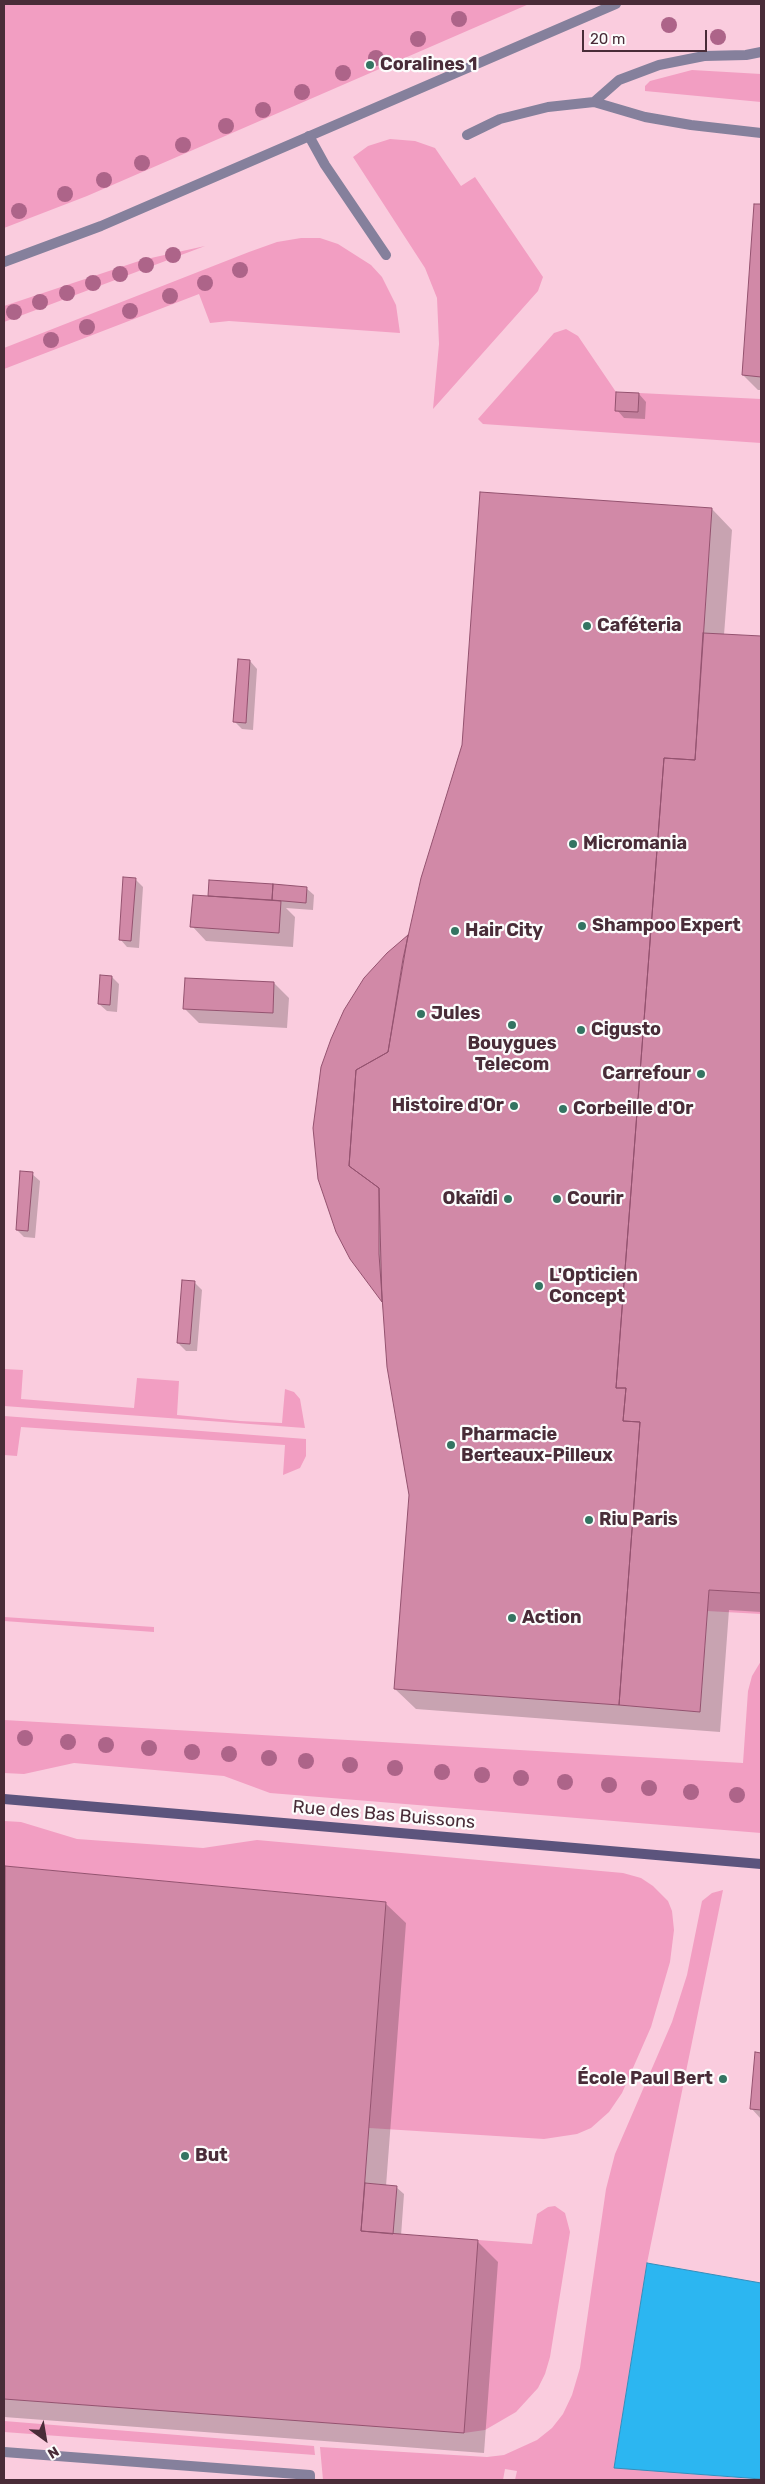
<!DOCTYPE html>
<meta charset="utf-8">
<style>
body{margin:0}
#map{position:relative;width:765px;height:2484px;overflow:hidden;background:#faccde;font-family:Rubik,sans-serif}
canvas{display:block}
.frame{position:absolute;inset:0;border:5px solid #492c38;pointer-events:none}
.north{position:absolute;left:20px;top:2414px;width:50px;height:50px;-webkit-text-stroke:4px #fcfcfc;paint-order:stroke;rotate:148deg;font-size:14px;font-weight:700;line-height:20px;text-align:center;color:#492c38}
.north::after{content:'';display:block;margin:auto;width:18px;height:22px;background:#492c38;clip-path:polygon(50% 0,100% 100%,50% 72%,0 100%)}
.scale{position:absolute;left:582px;top:30px;width:125px;height:22px;box-sizing:border-box;border:2px solid #492c38;border-top:0;padding-left:6px;font-size:15px;line-height:18px;white-space:nowrap;color:#492c38;-webkit-text-stroke:4px #fcfcfc;paint-order:stroke}
</style>
<div id="map">
<canvas width="765" height="2484"></canvas>
<div class="frame"></div>
<div class="north">N</div>
<div class="scale">20 m</div>
</div>
<script>
const ctx = document.querySelector('canvas').getContext('2d');
ctx.lineJoin = 'round';
function paint(path, color) {
  ctx.fillStyle = color;
  ctx.fill(path, 'evenodd');
}
function shape(rows) {
  const path = new Path2D();
  for (const r of rows) {
    path.moveTo(r[0], r[1]);
    for (let i = 2; i < r.length; i += 2) path.lineTo(r[i], r[i + 1]);
  }
  return path;
}
function stroke(path, color, width, dash) {
  ctx.strokeStyle = color;
  ctx.lineWidth = width;
  ctx.lineCap = dash ? 'butt' : 'round';
  ctx.setLineDash(dash || []);
  ctx.stroke(path);
}
function drawText(font, color, halo, rows, align = 'center') {
  ctx.font = font + ' Rubik,sans-serif';
  ctx.lineWidth = 4.5;
  ctx.setLineDash([]);
  ctx.textBaseline = 'middle';
  ctx.strokeStyle = halo;
  ctx.fillStyle = color;
  for (const [text, x, y, turn = 0] of rows) {
    ctx.save();
    ctx.translate(x, y);
    ctx.rotate((+turn || 0) * Math.PI / 180);
    ctx.textAlign = isNaN(turn) ? turn : align;
    if (halo) ctx.strokeText(text, 0, 0);
    ctx.fillText(text, 0, 0);
    ctx.restore();
  }
}
paint(shape([
 [4,4,529,4,87,196,4,228],
 [692,70,761,74,761,102,645,91,645,86,650,81],
 [390,139,415,141,435,148,461,186,475,177,543,277,538,291,433,409,439,344,437,298,425,268,353,157,368,146],
 [301,238,320,238,338,244,371,265,382,277,396,305,400,333,229,321,210,323,199,294,4,369,4,348,249,252,277,242],
 [205,246,4,322,4,306,142,260],
 [566,329,578,336,616,392,616,411,638,412,639,393,761,399,761,443,483,424,478,419,554,333],
 [4,1369,23,1370,21,1399,134,1408,137,1378,179,1381,177,1415,240,1421,282,1423,285,1389,294,1392,300,1399,305,1428,4,1406],
 [4,1416,306,1439,306,1456,300,1468,283,1475,285,1445,21,1427,17,1456,4,1455],
 [709,1590,761,1593,761,1614,707,1611],
 [4,1617,154,1627,154,1632,4,1621],
 [761,1661,761,1833,270,1793,224,1776,74,1763,24,1774,4,1773,4,1720,743,1763,748,1691,752,1676],
 [4,1821,21,1822,77,1839,203,1848,257,1840,623,1873,641,1878,653,1886,668,1901,672,1911,674,1930,670,1962,651,2027,622,2093,609,2112,591,2128,577,2134,544,2139,369,2128,386,1902,5,1866],
 [723,1890,647,2263,614,2467,761,2480,515,2480,517,2471,505,2469,503,2480,323,2480,320,2447,487,2457,504,2455,537,2440,552,2428,563,2414,572,2395,580,2368,606,2189,615,2154,672,2022,687,1975,702,1901,712,1893],
 [555,2206,565,2213,570,2232,550,2357,545,2374,538,2388,516,2412,485,2430,464,2433,478,2240,532,2244,537,2214,548,2207],
 [4,2421,314,2446,315,2455,4,2432]
]), '#f29ec2');
const water = shape([
 [647,2263,761,2283,761,2479,614,2468,647,2263]
]);
paint(water, '#2cb6f1');
stroke(water, '#358dba', 1);
paint(shape([
 [755,205,761,206,761,390,758,390,743,375],
 [639,394,646,402,645,419,624,418,617,410],
 [712,509,732,530,724,635,761,638,761,1612,729,1610,720,1732,416,1709,395,1689,410,1495,397,1429,382,1301,351,1258,408,936],
 [250,661,257,669,253,730,242,729,235,722],
 [135,879,143,887,139,948,127,947,120,939],
 [306,888,314,895,313,910,286,908,295,917,293,947,206,941,192,926,212,898,210,896],
 [112,977,119,984,117,1012,107,1011,99,1004],
 [274,983,289,998,287,1028,199,1023,184,1008],
 [32,1174,40,1181,35,1238,24,1237,17,1230],
 [194,1282,202,1290,197,1351,186,1351,178,1343],
 [6,1868,385,1903,406,1923,386,2186,396,2187,404,2194,401,2236,477,2241,498,2262,484,2453,4,2417,4,1931],
 [756,2054,761,2054,761,2119,751,2108]
]), '#0003');
const building = shape([
 [754,204,761,204,761,377,742,375,754,204],
 [616,392,639,393,638,412,615,411,616,392],
 [480,492,712,508,695,760,664,758,616,1388,626,1388,623,1421,640,1422,619,1705,394,1689,409,1495,387,1367,379,1254,379,1188,349,1166,356,1070,388,1052,403,959,421,878,462,745,480,492],
 [703,633,761,636,761,1593,709,1590,700,1712,619,1705,640,1422,623,1421,626,1388,616,1388,664,758,695,760,703,633],
 [238,659,250,660,246,723,233,722,238,659],
 [123,877,136,878,131,941,119,940,123,877],
 [209,880,273,884,272,900,208,896,209,880],
 [273,884,307,887,306,903,272,900,273,884],
 [193,895,281,901,279,933,190,927,193,895],
 [408,935,388,1052,356,1070,349,1166,379,1188,382,1302,350,1259,336,1232,318,1179,313,1128,321,1067,331,1039,344,1010,364,978,387,953,408,935],
 [100,975,112,976,110,1005,98,1004,100,975],
 [185,978,274,982,273,1013,183,1009,185,978],
 [20,1171,33,1172,28,1231,16,1230,20,1171],
 [182,1280,195,1281,190,1344,177,1343,182,1280],
 [5,1866,386,1902,361,2231,478,2240,464,2433,4,2399,5,1866],
 [755,2052,761,2053,761,2110,750,2109,755,2052],
 [365,2183,397,2186,393,2234,361,2231,365,2183]
]);
paint(building, '#d189a7');
stroke(building, '#94526f', 1);
stroke(shape([
 [594,102,619,80,659,65,704,56,746,55,761,52],
 [467,135,500,119,548,107,594,102,645,117,691,125,761,133],
 [309,136,325,165,386,255],
 [4,2452,310,2475,310,2480]
]), '#85809c', 10);
stroke(shape([
 [4,262,101,226,616,4]
]), '#85809c', 10);
stroke(shape([
 [4,1799,761,1864]
]), '#5c547d', 10);
ctx.fillStyle = '#ad6489';
for (const [x, y] of [
 [459,19],
 [669,25],
 [718,37],
 [418,39],
 [376,58],
 [343,73],
 [302,92],
 [263,110],
 [226,126],
 [183,145],
 [142,163],
 [104,180],
 [65,194],
 [19,211],
 [173,255],
 [146,265],
 [240,270],
 [120,274],
 [93,283],
 [205,283],
 [67,293],
 [170,296],
 [40,302],
 [130,311],
 [14,312],
 [87,327],
 [51,340],
 [25,1738],
 [68,1742],
 [106,1745],
 [149,1748],
 [192,1752],
 [229,1754],
 [269,1758],
 [306,1761],
 [350,1765],
 [395,1768],
 [442,1772],
 [482,1775],
 [521,1778],
 [565,1782],
 [609,1785],
 [649,1788],
 [691,1792],
 [737,1795]
]) {
  ctx.beginPath();
  ctx.arc(x, y, 8, 0, 2 * Math.PI);
  ctx.fill();
}
for (const [x, y, r, color] of [
 [370,65,5,"#347462"],
 [587,626,5,"#347462"],
 [573,844,5,"#347462"],
 [582,926,5,"#347462"],
 [455,931,5,"#347462"],
 [421,1014,5,"#347462"],
 [512,1025,5,"#347462"],
 [581,1030,5,"#347462"],
 [701,1074,5,"#347462"],
 [514,1106,5,"#347462"],
 [563,1109,5,"#347462"],
 [508,1199,5,"#347462"],
 [557,1199,5,"#347462"],
 [539,1286,5,"#347462"],
 [451,1445,5,"#347462"],
 [589,1520,5,"#347462"],
 [512,1618,5,"#347462"],
 [723,2079,5,"#347462"],
 [185,2156,5,"#347462"]
]) {
  const dot = new Path2D();
  dot.arc(x, y, r, 0, 2 * Math.PI);
  ctx.fillStyle = color;
  ctx.fill(dot);
  stroke(dot, '#fcfcfc', 2);
}
drawText('bold 18px', '#492c38', '#fcfcfc', [
 ["Coralines 1",380,65],
 ["Caféteria",597,626],
 ["Micromania",583,844],
 ["Shampoo Expert",592,926],
 ["Hair City",465,931],
 ["Jules",431,1014],
 ["Cigusto",591,1030],
 ["Bouygues",512,1044,"center"],
 ["Telecom",512,1065,"center"],
 ["Carrefour",691,1074,"right"],
 ["Histoire d'Or",504,1106,"right"],
 ["Corbeille d'Or",573,1109],
 ["Okaïdi",498,1199,"right"],
 ["Courir",567,1199],
 ["L'Opticien",549,1276],
 ["Concept",549,1297],
 ["Pharmacie",461,1435],
 ["Berteaux-Pilleux",461,1456],
 ["Riu Paris",599,1520],
 ["Action",522,1618],
 ["École Paul Bert",713,2079,"right"],
 ["But",195,2156]
], 'left');
drawText('18px', '#492c38', '#fcfcfc', [
 ["Rue des Bas Buissons",384,1815,5]
]);
</script>
